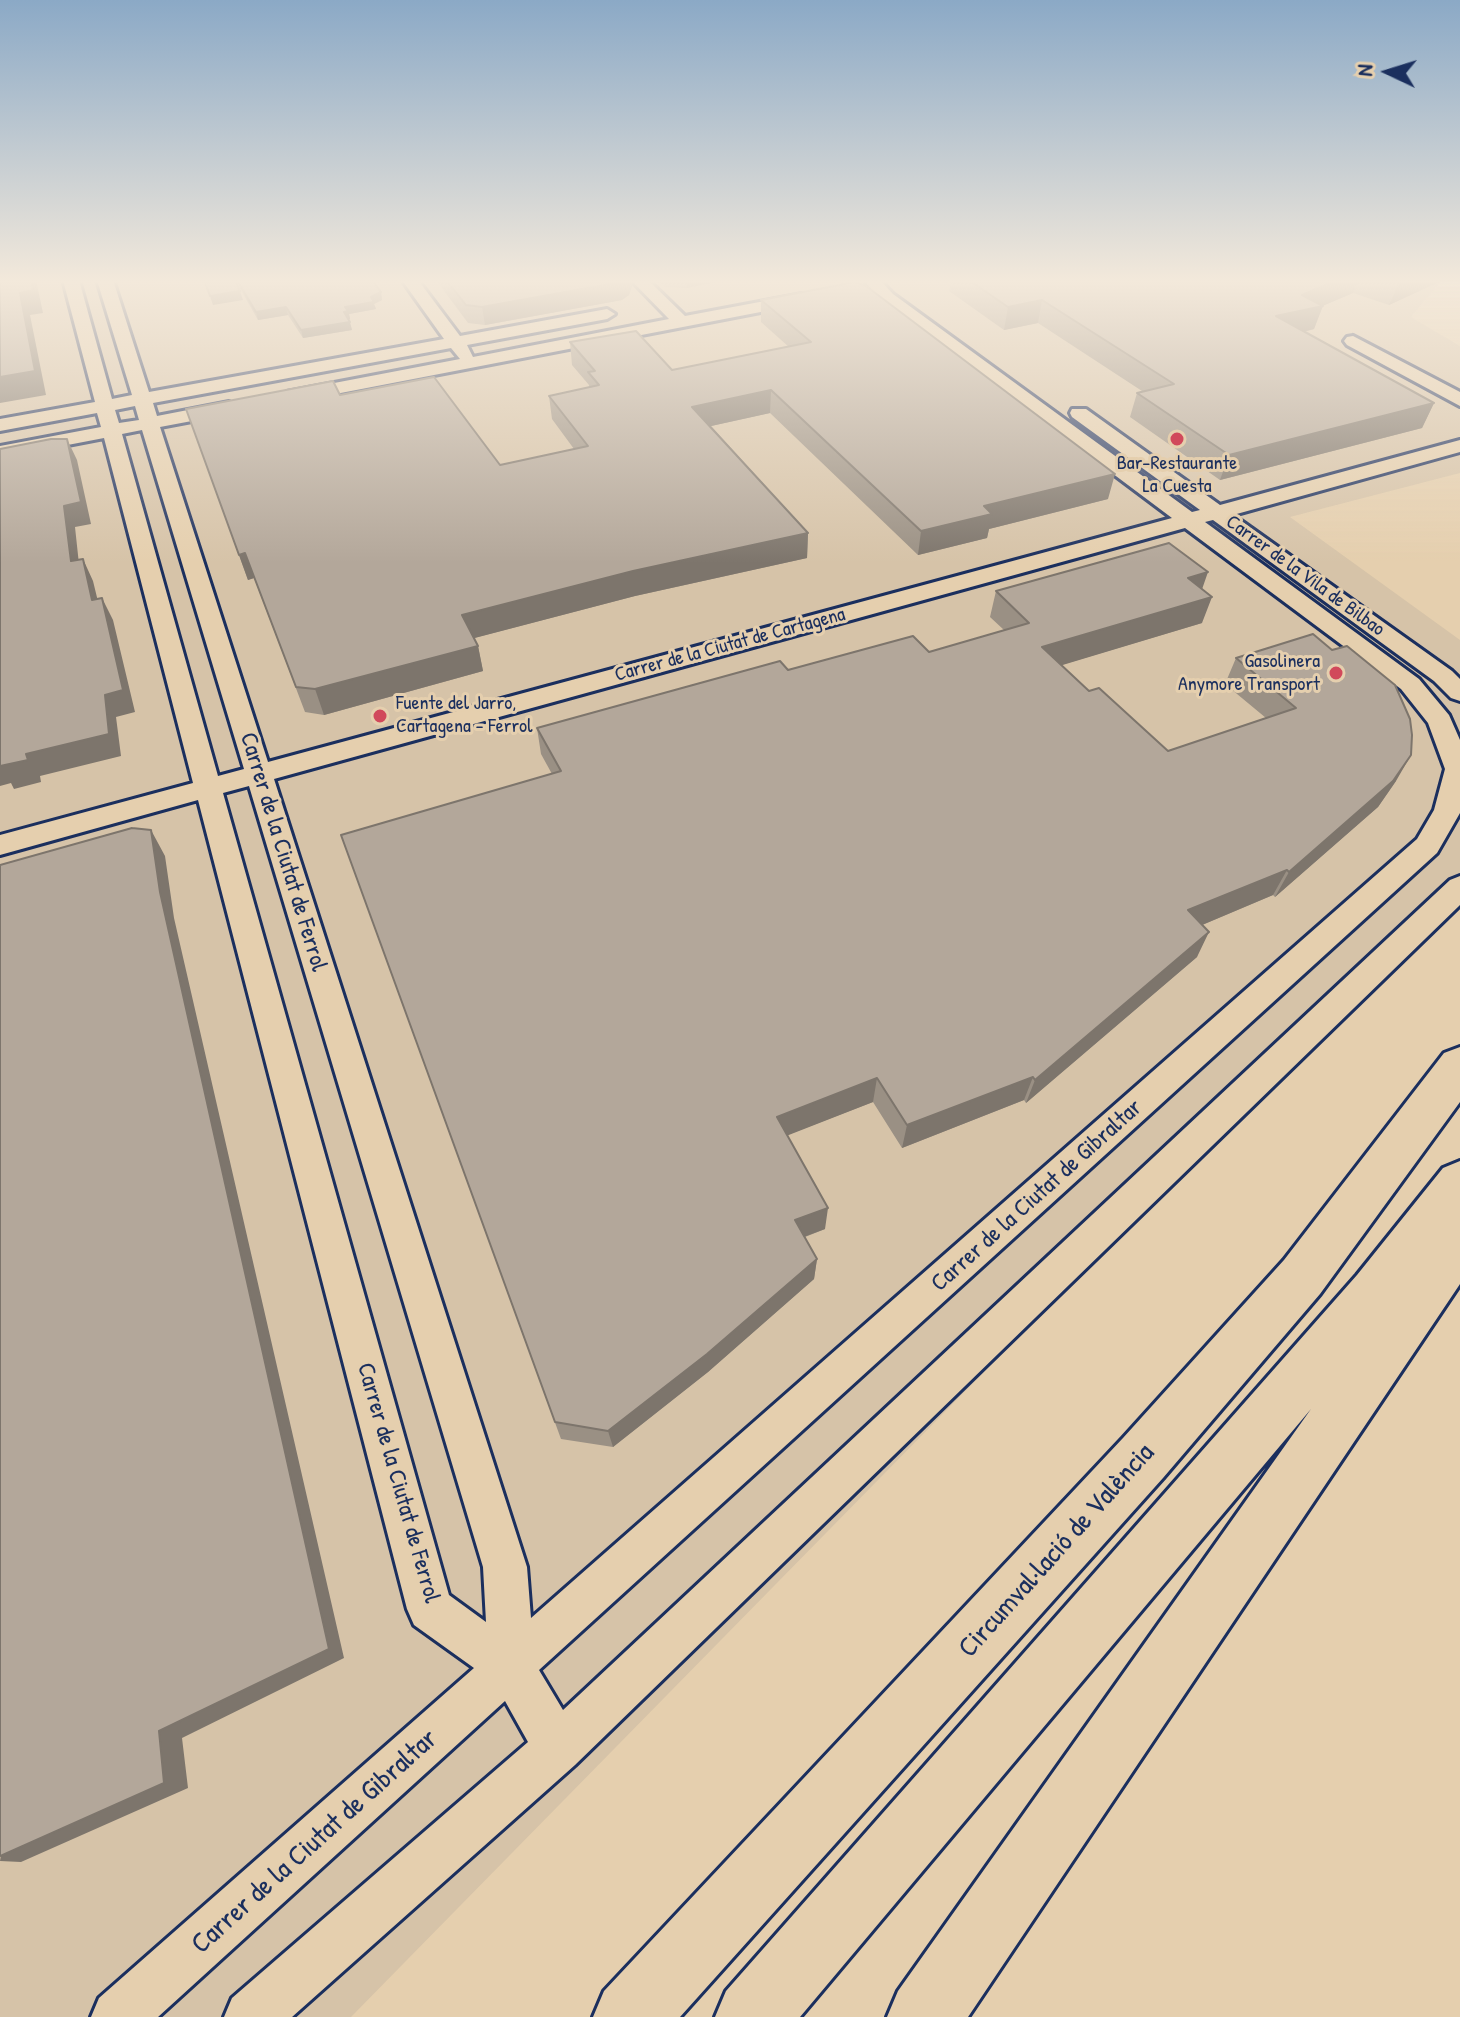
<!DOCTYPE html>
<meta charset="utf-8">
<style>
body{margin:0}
#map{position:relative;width:1460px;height:2017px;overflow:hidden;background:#e5cfae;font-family:"Patrick Hand",sans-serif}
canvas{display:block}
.north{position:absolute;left:1348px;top:32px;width:80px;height:80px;-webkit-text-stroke:6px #e5cfae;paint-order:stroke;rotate:274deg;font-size:22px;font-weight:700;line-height:32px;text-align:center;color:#1b2f5e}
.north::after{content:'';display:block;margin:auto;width:28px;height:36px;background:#1b2f5e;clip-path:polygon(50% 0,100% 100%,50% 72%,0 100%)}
</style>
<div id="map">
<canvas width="1460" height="2017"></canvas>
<div class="north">N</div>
</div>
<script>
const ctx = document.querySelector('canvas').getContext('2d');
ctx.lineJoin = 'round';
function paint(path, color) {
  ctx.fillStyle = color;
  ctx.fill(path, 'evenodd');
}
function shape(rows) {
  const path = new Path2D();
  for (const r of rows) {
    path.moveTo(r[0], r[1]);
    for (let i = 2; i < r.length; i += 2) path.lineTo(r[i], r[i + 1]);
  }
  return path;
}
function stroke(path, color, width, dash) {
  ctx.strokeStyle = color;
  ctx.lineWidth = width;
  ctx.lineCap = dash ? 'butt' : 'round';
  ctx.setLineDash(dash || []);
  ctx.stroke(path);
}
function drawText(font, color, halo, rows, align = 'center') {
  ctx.font = font + ' "Patrick Hand",sans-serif';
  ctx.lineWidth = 6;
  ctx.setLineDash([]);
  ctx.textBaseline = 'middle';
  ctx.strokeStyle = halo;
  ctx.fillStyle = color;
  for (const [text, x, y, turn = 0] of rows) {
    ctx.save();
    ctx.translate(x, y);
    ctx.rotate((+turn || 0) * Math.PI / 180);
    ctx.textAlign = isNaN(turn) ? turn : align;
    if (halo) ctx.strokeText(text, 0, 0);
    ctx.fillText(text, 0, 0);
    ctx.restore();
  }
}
paint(shape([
 [0,280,1442,280,1411,317,1460,346,1460,473,1290,517,1460,640,1460,887,351,2017,0,2017]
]), '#d6c3a8');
const street = shape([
 [63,280,79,280,112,399,132,395,97,280,113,280,149,392,444,339,402,280,418,280,460,336,607,309,615,314,607,319,467,345,473,357,669,319,631,280,648,280,685,316,802,294,810,299,802,304,294,402,285,396,287,392,460,359,451,348,153,403,157,416,229,402,238,408,229,414,160,427,268,762,1172,518,881,300,866,283,868,280,880,280,893,294,1192,512,1200,510,1072,417,1070,413,1072,409,1086,409,1220,505,1460,440,1460,452,1233,515,1452,671,1460,679,1460,701,1451,698,1434,681,1213,520,1205,522,1419,679,1449,715,1460,740,1460,813,1437,853,539,1670,563,1710,1450,880,1460,876,1460,905,575,1765,292,2017,224,2017,232,1998,528,1742,505,1701,158,2017,91,2017,99,1998,474,1668,414,1625,407,1609,198,800,0,855,0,835,193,783,104,438,0,458,0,446,101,427,97,413,0,431,0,419,95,402,63,280],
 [135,406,139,420,119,423,115,410,135,406],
 [142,430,244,769,218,776,122,434,142,430],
 [1185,528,1401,689,1428,723,1445,769,1434,810,1417,839,531,1618,527,1567,274,779,1185,528],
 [249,786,483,1567,486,1622,449,1595,223,793,249,786],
 [1353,336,1460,392,1460,406,1347,345,1344,341,1347,337,1353,336]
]);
const highway = shape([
 [1460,1047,1460,1102,1320,1294,1163,1478,680,2017,593,2017,604,1991,1123,1438,1284,1260,1444,1053,1460,1047],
 [1460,1161,1460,1284,968,2017,887,2017,898,1991,1311,1409,800,2017,715,2017,726,1991,1357,1275,1443,1168,1460,1161]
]);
stroke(street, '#1b2f5e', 6);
stroke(highway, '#1b2f5e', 6);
paint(street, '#e5cfae');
paint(highway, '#e5cfae');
paint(shape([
 [236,280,372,280,381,292,382,300,374,304,376,309,349,314,350,319,348,319,352,330,303,338,288,315,258,320,238,285],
 [436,280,632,280,632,286,629,295,622,300,485,325,468,323],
 [658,280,726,280,687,288,665,287],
 [951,280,1443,280,1389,305,1353,293,1322,306,1314,329,1304,332,1434,403,1422,428,1220,480,1130,417,1137,393,1142,391,1038,323,1004,330,949,291],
 [761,300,1108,499,989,529,987,538,918,555,770,413,711,426,808,533,807,558,635,596,474,638,478,646,483,671,324,715,305,712,254,578,248,580,186,409,340,395,500,465,574,449,552,419,549,396,589,387,589,385,572,365,570,342,672,370,789,347,761,322],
 [1202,589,1202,623,1061,665,1089,691,1168,751,1266,718,1225,684,1236,658,1396,781,1378,807,1275,897,1273,895,1202,925,1197,957,1026,1103,1024,1100,902,1148,873,1102,787,1135,825,1229,805,1237,817,1259,814,1279,708,1372,613,1447,561,1439,341,835,552,774,541,754,537,728,788,670,929,652,1004,630,990,617,996,591]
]), '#9a9084');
paint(shape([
 [31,280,36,280,43,313,30,315,46,395,0,403,0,377,20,293],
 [624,280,632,280,632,286,629,295,622,300,485,325,482,307],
 [687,280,726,280,687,288],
 [1337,280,1358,280,1353,293,1320,307,1323,306,1314,329,1268,340,1276,316,1302,295],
 [1404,280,1443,280,1389,305,1399,283],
 [240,291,243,300,213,305,210,296],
 [381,292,382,300,374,304,376,309,349,314,350,319,346,320,344,312,345,307],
 [1042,300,1038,323,1004,330,1008,307],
 [286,307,288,315,258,320,256,312],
 [350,322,352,330,303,338,301,330],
 [771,390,770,413,693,430,692,407],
 [1434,403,1422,428,1220,480,1229,455],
 [67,439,77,460,91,524,75,527,81,583,71,561,64,506],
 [1115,474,1108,499,989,529,987,538,918,555,921,531,984,506],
 [808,533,807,558,635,596,467,640,462,615,633,571],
 [245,553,254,578,248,580,239,555],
 [83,559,93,581,103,622,92,600],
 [1208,572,1199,598,1188,578],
 [1212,597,1202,623,1036,673,1042,647],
 [102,598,113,620,135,712,116,717,121,756,40,776,41,782,14,789,11,783,0,786,0,762,26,754,105,695],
 [478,646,483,671,324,715,315,689],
 [1411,755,1396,781,1378,807,1275,897,1289,872],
 [151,830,165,856,174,918,344,1658,182,1738,188,1788,21,1862,0,1861,160,892],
 [1287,870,1273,895,1176,936,1188,910],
 [1209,932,1197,957,1026,1103,1035,1080],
 [1033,1077,1024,1100,902,1148,907,1125],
 [877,1078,873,1102,776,1140,777,1117],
 [828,1208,825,1229,793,1241,795,1220],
 [817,1259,814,1279,708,1372,613,1447,608,1431]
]), '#7d756c');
const building = shape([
 [0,280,31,280,33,290,20,293,35,371,0,377,0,280],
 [204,280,235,280,240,291,210,296,204,280],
 [237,280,372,280,381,292,371,297,374,302,345,307,348,311,344,312,350,322,301,330,286,307,256,312,237,280],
 [446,280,624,280,621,282,482,307,466,305,446,280],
 [969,280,1337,280,1302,295,1323,306,1276,316,1434,403,1229,455,1137,393,1174,384,1042,300,1008,307,969,280],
 [855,282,866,286,1115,474,984,506,992,514,921,531,771,390,692,407,808,533,633,571,462,615,478,646,315,689,296,687,245,553,239,555,186,409,333,381,340,395,434,377,500,465,588,446,549,396,599,385,588,372,595,371,570,342,636,331,672,370,811,342,761,300,855,282],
 [51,439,67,439,81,502,64,506,71,561,83,559,92,600,102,598,123,690,105,695,109,734,26,754,28,760,0,766,0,449,51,439],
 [1169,543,1208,572,1188,578,1212,597,1042,647,1089,691,1099,688,1168,751,1296,708,1236,658,1313,634,1332,650,1347,646,1395,685,1410,719,1412,735,1411,755,1393,781,1289,872,1287,870,1188,910,1209,932,1035,1080,1033,1077,907,1125,877,1078,777,1117,828,1208,795,1220,817,1259,707,1354,608,1431,555,1422,341,835,561,771,537,728,780,661,788,670,913,636,929,652,1029,623,996,591,1169,543],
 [132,828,151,830,160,892,329,1649,159,1731,164,1783,0,1856,0,865,132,828]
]);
paint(building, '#b3a79a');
stroke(building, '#7d756c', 2);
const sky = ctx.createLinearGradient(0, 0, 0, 563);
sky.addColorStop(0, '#8ba9c6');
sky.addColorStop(0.5, '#f3e9db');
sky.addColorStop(1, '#f3e9db00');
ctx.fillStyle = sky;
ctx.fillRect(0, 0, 1460, 563);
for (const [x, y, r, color] of [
 [1177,439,8,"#d1495b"],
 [1336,673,8,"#d1495b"],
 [380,716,8,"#d1495b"]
]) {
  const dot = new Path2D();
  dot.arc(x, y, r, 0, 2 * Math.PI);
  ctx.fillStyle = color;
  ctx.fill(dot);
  stroke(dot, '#e5cfae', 3);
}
drawText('20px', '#1b2f5e', '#e5cfae', [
 ["Bar-Restaurante",1177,464],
 ["La Cuesta",1177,487],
 ["Gasolinera",1320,662,"right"],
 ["Anymore Transport",1320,685,"right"],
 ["Fuente del Jarro,",396,704,"left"],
 ["Cartagena - Ferrol",396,727,"left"]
]);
drawText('20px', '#1b2f5e', '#e5cfae', [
 ["Carrer de la Vila de Bilbao",1305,576,36],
 ["Carrer de la Ciutat de Cartagena",730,645,-15]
]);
drawText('24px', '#1b2f5e', '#e5cfae', [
 ["Carrer de la Ciutat de Ferrol",283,852,73],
 ["Carrer de la Ciutat de Gibraltar",1037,1196,-42],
 ["Carrer de la Ciutat de Ferrol",398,1483,74]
]);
drawText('28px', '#1b2f5e', '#e5cfae', [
 ["Circumval·lació de València",1057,1551,-48],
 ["Carrer de la Ciutat de Gibraltar",315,1842,-42]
]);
</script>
